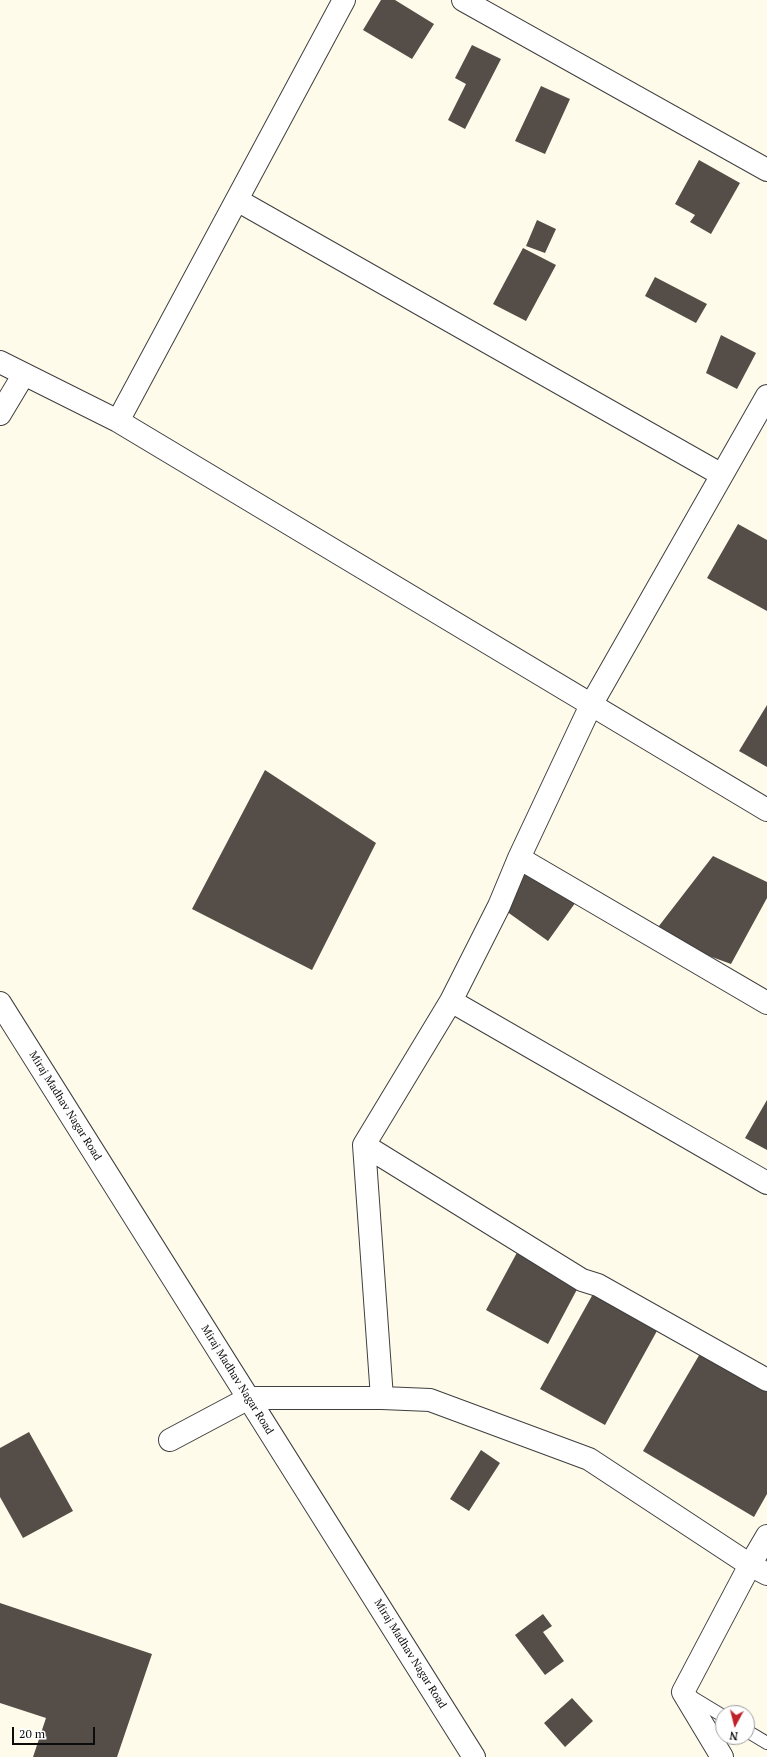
<!DOCTYPE html>
<style>
body{margin:0}
#map{position:relative;width:767px;height:1757px;overflow:hidden;background:#fffbeb;font-family:"PT Serif",serif}
canvas{display:block}
.north{position:absolute;left:715px;top:1705px;width:40px;height:40px;box-sizing:border-box;background:#fff;border:1px solid #9e9e9e;border-radius:50%;rotate:187deg;font-size:11px;font-weight:700;line-height:16px;text-align:center;color:#0c0c0c}
.north::after{content:'';display:block;margin:auto;width:14px;height:18px;background:#bf2228;clip-path:polygon(50% 0,100% 100%,50% 72%,0 100%)}
.scale{position:absolute;left:12px;top:1727px;width:83px;height:18px;box-sizing:border-box;border:2px solid #0c0c0c;border-top:0;padding-left:5px;font-size:12px;line-height:14px;white-space:nowrap;color:#0c0c0c;-webkit-text-stroke:3px #fff;paint-order:stroke}
</style>
<div id="map">
<canvas width="767" height="1757"></canvas>
<div class="north">N</div>
<div class="scale">20 m</div>
</div>
<script>
const ctx = document.querySelector('canvas').getContext('2d');
ctx.lineJoin = 'round';
function paint(path, color) {
  ctx.fillStyle = color;
  ctx.fill(path, 'evenodd');
}
function shape(rows) {
  const path = new Path2D();
  for (const r of rows) {
    path.moveTo(r[0], r[1]);
    for (let i = 2; i < r.length; i += 2) path.lineTo(r[i], r[i + 1]);
  }
  return path;
}
function stroke(path, color, width, dash) {
  ctx.strokeStyle = color;
  ctx.lineWidth = width;
  ctx.lineCap = dash ? 'butt' : 'round';
  ctx.setLineDash(dash || []);
  ctx.stroke(path);
}
function drawText(font, color, halo, rows, align = 'center') {
  ctx.font = font + ' "PT Serif",serif';
  ctx.lineWidth = 4;
  ctx.setLineDash([]);
  ctx.textBaseline = 'middle';
  ctx.strokeStyle = halo;
  ctx.fillStyle = color;
  for (const [text, x, y, turn = 0] of rows) {
    ctx.save();
    ctx.translate(x, y);
    ctx.rotate((+turn || 0) * Math.PI / 180);
    ctx.textAlign = isNaN(turn) ? turn : align;
    if (halo) ctx.strokeText(text, 0, 0);
    ctx.fillText(text, 0, 0);
    ctx.restore();
  }
}
paint(shape([
 [381,0,395,0,434,24,412,59,363,30],
 [472,45,501,59,465,129,448,120,466,84,455,78],
 [541,86,570,99,545,154,515,141],
 [699,160,740,183,711,234,690,222,695,215,675,204],
 [537,220,556,229,545,253,526,246],
 [523,248,556,265,526,321,493,304],
 [655,277,707,304,696,323,645,296],
 [721,335,756,353,737,389,706,373],
 [738,524,767,540,767,611,707,578],
 [767,705,767,767,739,751],
 [265,770,376,843,312,970,192,909],
 [713,856,767,882,767,898,731,964,652,935],
 [529,865,578,899,548,941,499,906],
 [767,1100,767,1150,745,1138],
 [520,1247,582,1280,548,1344,486,1310],
 [598,1285,663,1320,605,1425,540,1389],
 [701,1352,767,1391,767,1494,754,1517,643,1451],
 [29,1432,73,1511,23,1538,0,1497,0,1448],
 [481,1450,500,1463,469,1511,450,1499],
 [0,1603,152,1654,117,1757,33,1757,46,1718,0,1703],
 [543,1614,552,1626,543,1632,564,1661,545,1675,515,1635],
 [572,1698,593,1721,565,1747,544,1723]
]), '#554d48');
const service = shape([
 [690,1696,723,1716],
 [747,1731,767,1743]
]);
const minor = shape([
 [463,0,767,170],
 [237,200,722,475],
 [0,362,118,421,767,810],
 [0,414,24,374],
 [118,421,344,0],
 [519,858,767,1003],
 [451,1001,767,1183],
 [364,1145,582,1280,598,1285,767,1380],
 [382,1398,364,1145,451,1001,499,906,519,858,591,705,767,396],
 [170,1440,249,1398,382,1398,430,1400,589,1459,750,1565,767,1536],
 [722,1757,683,1692,750,1565,767,1574]
]);
const tertiary = shape([
 [0,1003,474,1757]
]);
stroke(service, '#3f3f3f', 14);
stroke(minor, '#3f3f3f', 24);
stroke(tertiary, '#3f3f3f', 24);
stroke(service, '#fff', 12);
stroke(minor, '#fff', 22);
stroke(tertiary, '#fff', 22);
drawText('11px', '#0c0c0c', '#fff', [
 ["Miraj Madhav Nagar Road",65,1106,58],
 ["Miraj Madhav Nagar Road",237,1380,58],
 ["Miraj Madhav Nagar Road",410,1654,58]
]);
</script>
